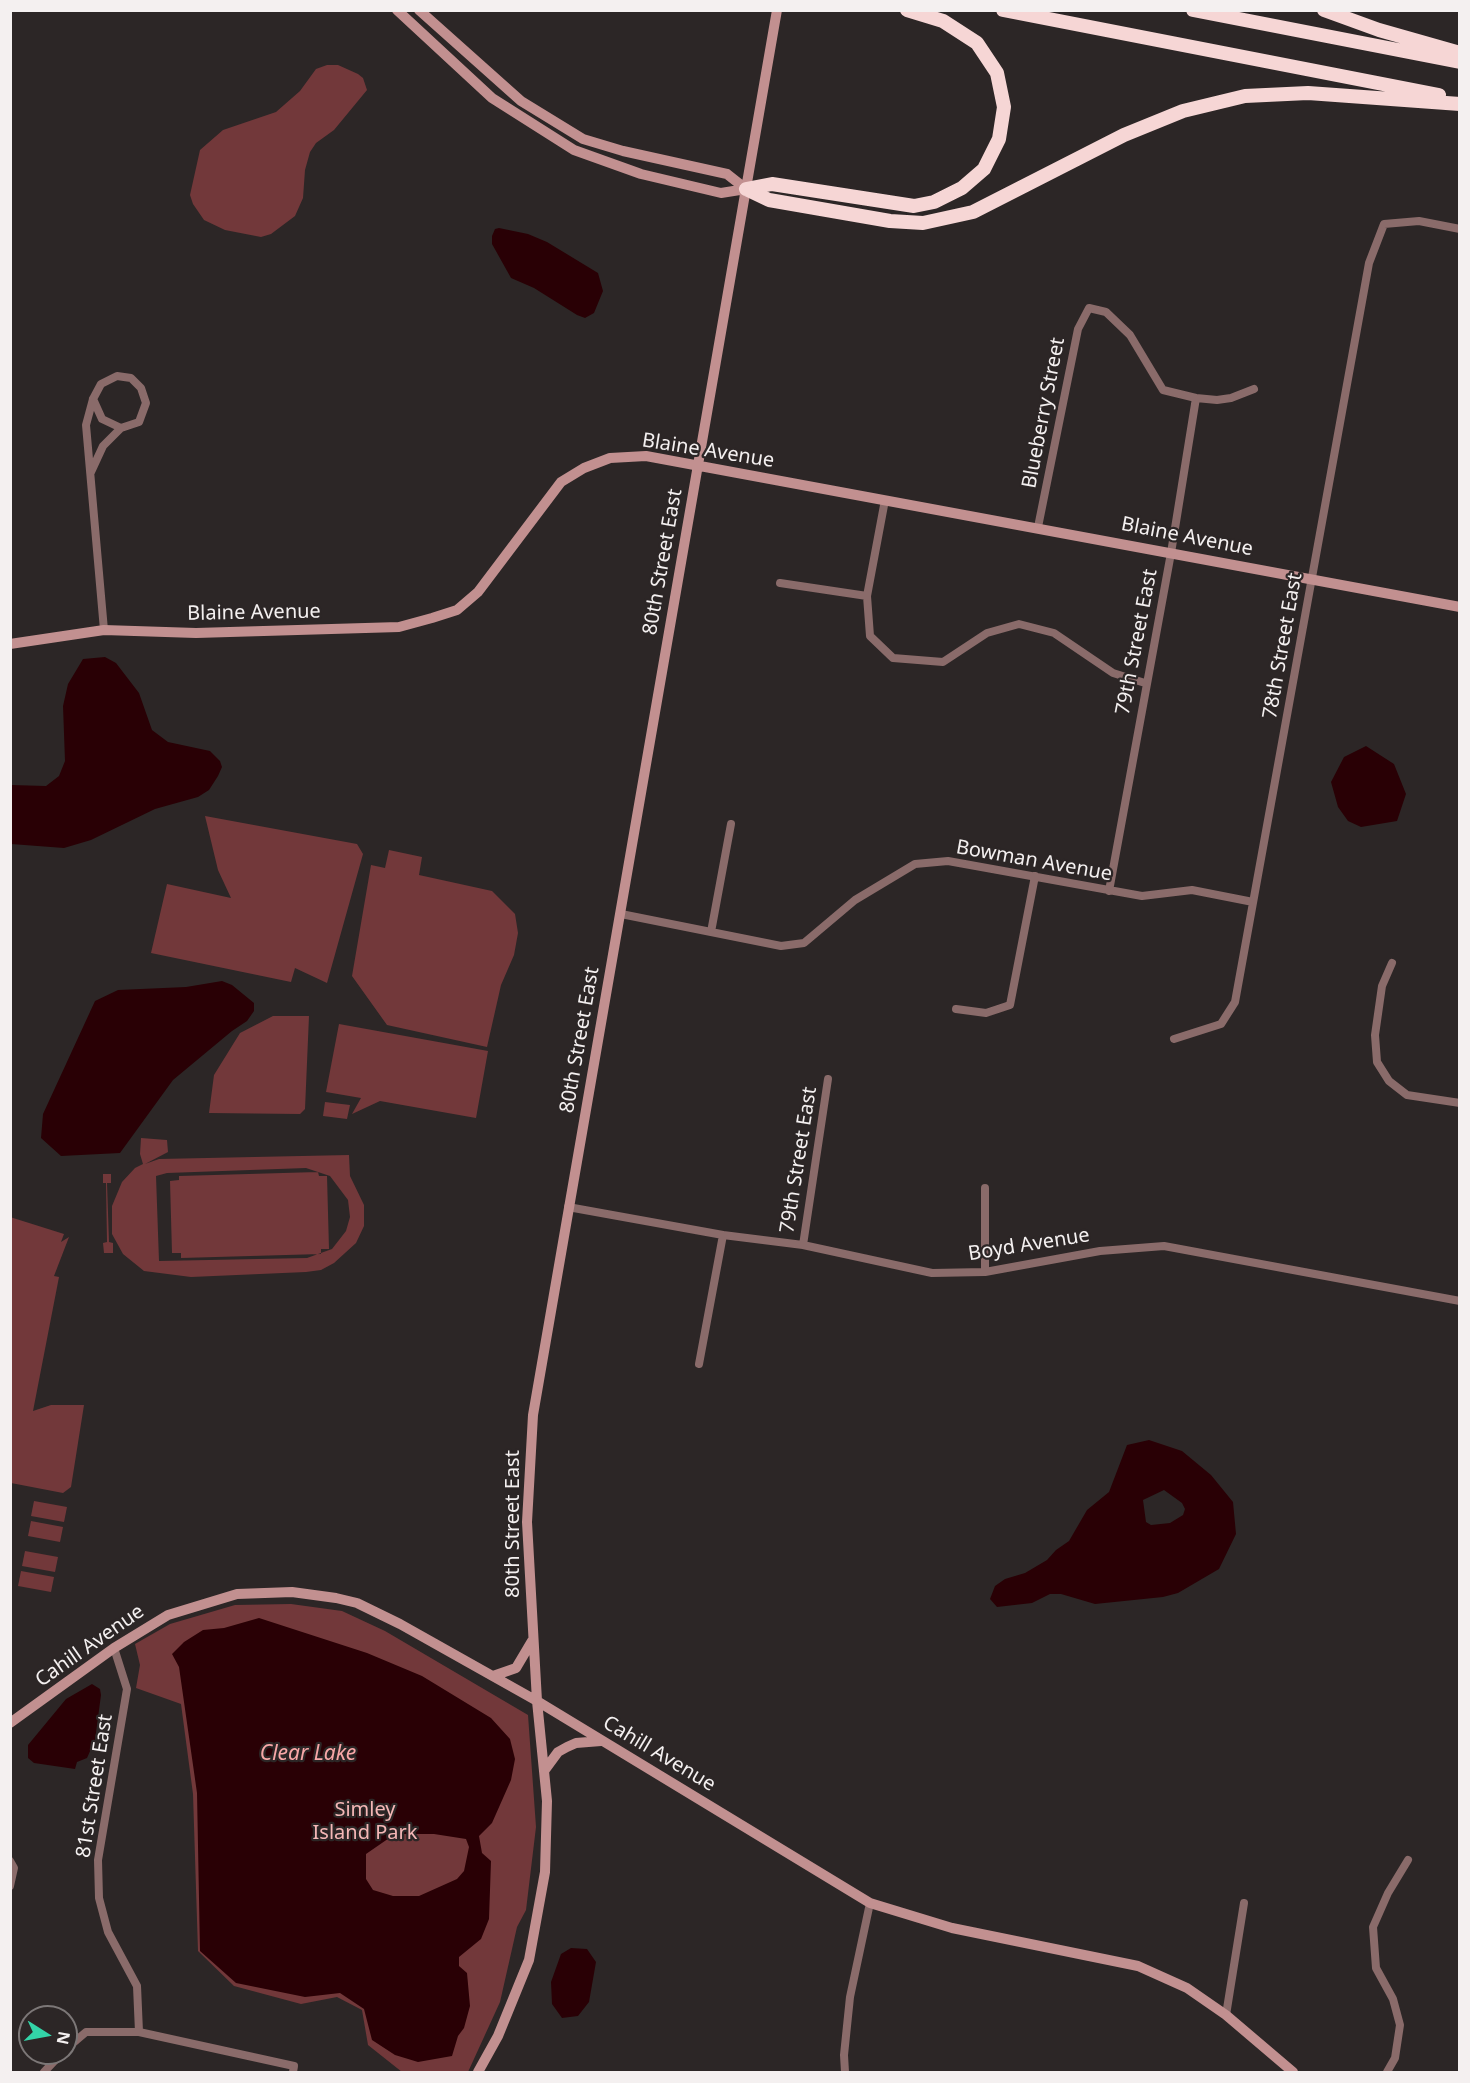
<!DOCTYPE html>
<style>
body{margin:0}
#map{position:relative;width:1470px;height:2083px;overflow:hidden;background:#2c2626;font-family:"Noto Sans",sans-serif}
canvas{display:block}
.frame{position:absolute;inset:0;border:12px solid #f4f0f0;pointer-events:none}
.north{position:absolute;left:18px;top:2005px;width:60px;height:60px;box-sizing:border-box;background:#2c2626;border:2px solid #7c7777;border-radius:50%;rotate:101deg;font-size:16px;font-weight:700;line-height:24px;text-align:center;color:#f4f0f0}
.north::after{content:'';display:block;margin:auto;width:21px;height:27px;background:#33d4a8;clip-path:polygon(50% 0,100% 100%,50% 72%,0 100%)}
</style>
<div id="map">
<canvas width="1470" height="2083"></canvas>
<div class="frame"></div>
<div class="north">N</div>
</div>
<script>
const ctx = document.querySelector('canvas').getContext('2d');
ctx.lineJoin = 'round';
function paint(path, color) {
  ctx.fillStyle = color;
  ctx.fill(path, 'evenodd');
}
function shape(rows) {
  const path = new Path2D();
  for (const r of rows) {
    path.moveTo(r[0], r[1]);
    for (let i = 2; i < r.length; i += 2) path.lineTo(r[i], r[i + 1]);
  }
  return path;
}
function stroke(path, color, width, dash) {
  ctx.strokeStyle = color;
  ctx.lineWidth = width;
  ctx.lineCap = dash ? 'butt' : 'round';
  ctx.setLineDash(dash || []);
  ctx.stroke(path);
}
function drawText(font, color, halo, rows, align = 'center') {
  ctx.font = font + ' "Noto Sans",sans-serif';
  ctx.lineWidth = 4.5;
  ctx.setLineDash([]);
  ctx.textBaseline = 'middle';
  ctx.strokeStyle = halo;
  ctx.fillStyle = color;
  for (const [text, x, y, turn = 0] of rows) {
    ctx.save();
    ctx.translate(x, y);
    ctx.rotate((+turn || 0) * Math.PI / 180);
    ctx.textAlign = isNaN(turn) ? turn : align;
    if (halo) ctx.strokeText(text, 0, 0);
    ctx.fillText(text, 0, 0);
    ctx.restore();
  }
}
paint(shape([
 [327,65,338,65,358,74,363,78,367,90,334,130,316,143,310,152,305,170,303,198,295,216,271,234,261,237,225,230,204,220,193,204,190,195,200,150,223,130,276,112,300,91,316,69],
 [205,816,357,844,363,854,327,983,295,968,291,982,151,953,167,884,231,898,218,870],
 [389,850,422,857,419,875,492,891,515,914,518,933,514,955,501,985,487,1047,387,1025,352,976,371,865,385,868],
 [273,1016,309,1016,305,1109,300,1114,209,1113,214,1075,240,1033],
 [339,1024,488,1051,476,1118,380,1101,352,1114,361,1098,326,1092],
 [325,1102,350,1105,347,1119,323,1116],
 [141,1138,167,1140,168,1152,145,1164,159,1159,349,1155,350,1176,364,1205,364,1226,356,1243,334,1263,321,1270,306,1272,191,1277,144,1271,123,1254,112,1234,112,1206,122,1182,135,1168,143,1164,140,1154],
 [306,1168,330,1176,348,1200,350,1217,346,1231,332,1249,307,1258,159,1261,156,1176,167,1173],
 [318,1172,319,1176,327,1176,329,1249,321,1249,321,1254,181,1258,181,1253,172,1253,170,1181,179,1180,179,1176],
 [103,1174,111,1174,111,1183,107,1183,109,1242,113,1243,113,1253,104,1253,103,1243,107,1242,106,1183,103,1183],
 [10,1217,64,1234,61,1242,69,1237,54,1276,59,1277,33,1411,51,1405,84,1405,71,1487,63,1493,11,1483],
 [34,1501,67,1507,64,1522,31,1516],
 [31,1521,63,1527,60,1542,28,1536],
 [25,1551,58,1557,55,1572,22,1566],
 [21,1571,54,1577,51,1592,18,1586],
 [291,1604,342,1611,385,1631,528,1715,536,1827,526,1910,517,1927,500,2002,468,2072,402,2072,368,2045,362,2010,337,1997,301,2004,234,1986,198,1951,193,1794,181,1704,136,1688,140,1665,135,1644,170,1624,235,1605]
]), '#72383a');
paint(shape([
 [499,228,528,234,547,242,598,273,603,291,594,313,585,318,577,315,534,288,511,278,492,244,492,236,495,229],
 [105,657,116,663,139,693,152,730,168,742,210,751,220,761,222,767,218,776,209,790,198,797,155,809,91,840,64,848,11,844,11,785,46,786,59,776,65,761,63,706,68,684,83,659],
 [1366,746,1394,764,1406,794,1397,821,1361,827,1348,821,1338,807,1331,782,1344,757],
 [222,981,232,985,254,1003,254,1011,247,1021,232,1031,173,1080,120,1153,61,1156,41,1138,43,1114,95,1001,118,990,186,987],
 [1149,1440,1182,1451,1211,1475,1233,1502,1236,1534,1219,1569,1178,1593,1163,1597,1095,1604,1061,1594,1050,1594,1032,1603,997,1607,990,1599,995,1586,1005,1579,1025,1573,1047,1560,1056,1550,1069,1541,1087,1510,1109,1492,1127,1445],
 [1164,1490,1182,1503,1185,1509,1183,1515,1170,1523,1151,1525,1146,1522,1143,1500],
 [259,1618,367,1653,422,1676,491,1718,510,1739,515,1759,511,1780,492,1823,479,1836,482,1853,491,1861,489,1919,481,1939,459,1957,459,1966,467,1973,470,2006,464,2028,458,2036,452,2056,418,2062,395,2055,372,2040,364,2009,340,1993,305,1997,236,1983,200,1951,197,1793,179,1667,172,1654,184,1642,203,1630,224,1628],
 [395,1834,434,1834,466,1839,469,1847,464,1871,457,1879,419,1896,393,1896,373,1890,366,1879,366,1854],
 [92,1684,100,1689,101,1695,95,1740,87,1758,77,1762,75,1769,34,1763,28,1758,28,1745,66,1699],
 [571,1948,587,1949,596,1962,589,2002,578,2016,562,2018,552,2004,551,1982,561,1954]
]), '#290005');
stroke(shape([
 [93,399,102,419,121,428],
 [91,472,103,446,121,428,139,422,146,403,141,388,131,378,117,376,101,384,93,399,86,425,104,630],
 [885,500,867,596,870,636,893,658,943,662,987,633,1019,624,1054,633,1113,673,1145,683],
 [1038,527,1078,329,1089,308,1106,312,1130,335,1163,390,1196,398,1217,400,1231,398,1254,389],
 [780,583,867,596],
 [1109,891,1171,553,1196,398],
 [621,914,781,946,804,943,855,900,915,864,948,861,1142,896,1192,890,1253,902],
 [711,932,731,824],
 [1392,963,1382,986,1375,1035,1377,1062,1389,1081,1407,1095,1460,1103],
 [956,1009,986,1013,1010,1005,1035,876],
 [1174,1039,1221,1024,1235,1002,1369,263,1384,224,1419,221,1460,229],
 [985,1188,985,1272],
 [568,1207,723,1235,803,1245,932,1273,985,1272,1100,1251,1164,1246,1460,1301],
 [803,1245,828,1079],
 [699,1364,723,1235],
 [114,1648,127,1689,98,1860,99,1898,108,1932,137,1986,139,2032],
 [10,1861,14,1868,10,1886],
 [1226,2015,1244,1903],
 [66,2049,86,2032,139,2032,294,2066,293,2072],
 [44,2072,62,2053],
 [845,2072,844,2055,850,1997,870,1903],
 [1387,2072,1395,2058,1400,2025,1393,1999,1376,1968,1373,1927,1388,1893,1408,1860]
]), '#8a6b6a', 8);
stroke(shape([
 [397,10,492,98,574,150,641,174,721,193,746,189],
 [419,10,521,101,583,139,623,151,727,174,746,189],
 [10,644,104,630,196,633,399,627,432,618,457,610,478,592,561,482,584,468,610,458,646,456,1460,607],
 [493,1676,516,1668,532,1641],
 [10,1723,114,1648,168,1615,237,1594,292,1592,336,1598,357,1603,400,1624,537,1701,870,1903,952,1928,1138,1966,1187,1988,1226,2015,1293,2072],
 [544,1771,558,1752,567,1747,576,1743,601,1741],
 [478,2072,498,2036,529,1960,545,1872,547,1801,537,1701,527,1522,533,1415,777,10]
]), '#c29090', 10);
stroke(shape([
 [1003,10,1439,95],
 [1193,10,1460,62],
 [1324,10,1379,30,1460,53],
 [746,189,769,200,890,221,923,223,973,212,1124,135,1183,111,1245,96,1308,93,1460,104],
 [746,189,772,184,914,206,934,202,962,188,984,169,999,139,1004,107,997,73,977,43,943,21,907,10]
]), '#f6d6d5', 14);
drawText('20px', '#f4f0f0', '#2c2626', [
 ["Blueberry Street",1044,413,-79],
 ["Blaine Avenue",708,451,9],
 ["Blaine Avenue",1187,537,11],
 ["80th Street East",663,562,-80],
 ["Blaine Avenue",254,613,-1],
 ["79th Street East",1137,642,-79],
 ["78th Street East",1283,646,-80],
 ["Bowman Avenue",1034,861,10],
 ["80th Street East",580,1040,-80],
 ["79th Street East",799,1160,-81],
 ["Boyd Avenue",1029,1245,-9],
 ["80th Street East",513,1524,-90],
 ["Cahill Avenue",90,1646,-35],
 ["Cahill Avenue",659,1754,31],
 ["81st Street East",95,1786,-81]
]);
drawText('20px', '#f4b7b6', '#2c2626', [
 ["Simley",365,1810],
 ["Island Park",365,1833]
]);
drawText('italic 21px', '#f8a7a7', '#2c2626', [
 ["Clear Lake",308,1754]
]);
</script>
